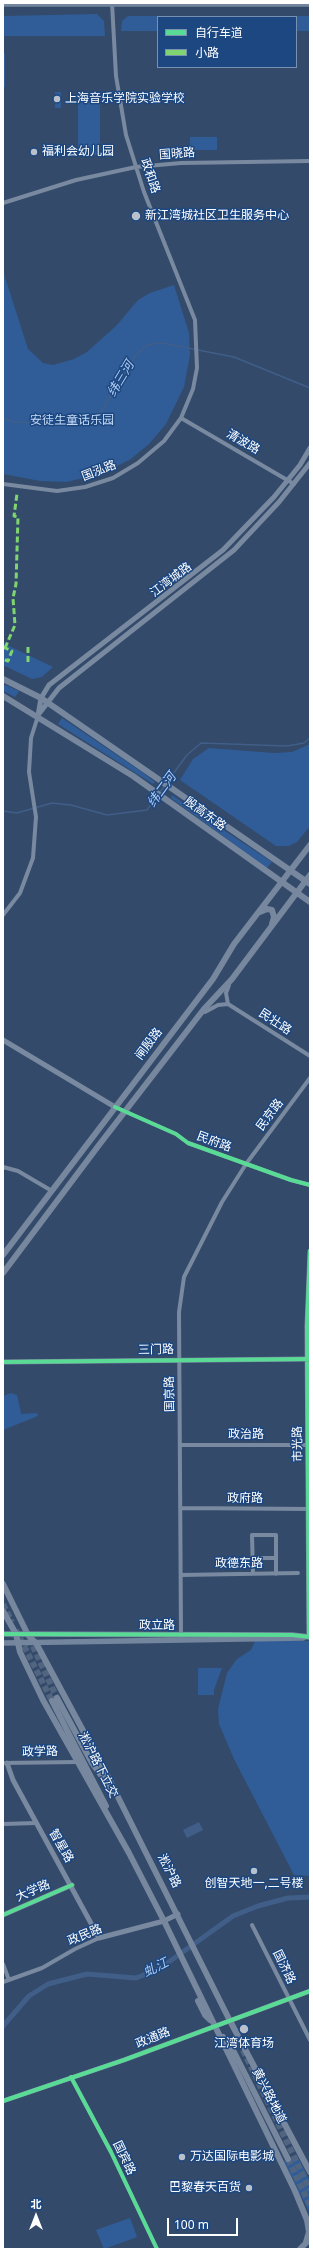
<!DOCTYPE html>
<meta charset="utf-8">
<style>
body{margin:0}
#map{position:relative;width:313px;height:2252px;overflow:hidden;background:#334a6a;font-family:"Noto Sans","Noto Sans SC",sans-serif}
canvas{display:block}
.frame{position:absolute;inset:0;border:4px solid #fff;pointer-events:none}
.legend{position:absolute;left:157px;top:16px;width:140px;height:52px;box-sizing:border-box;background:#1c4781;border:1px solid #7791b3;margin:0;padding:5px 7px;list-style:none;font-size:12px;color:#fff}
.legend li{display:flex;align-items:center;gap:8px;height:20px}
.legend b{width:20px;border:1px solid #7791b3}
.north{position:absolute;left:16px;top:2196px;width:40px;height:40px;-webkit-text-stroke:3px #1c4781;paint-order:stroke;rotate:0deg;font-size:11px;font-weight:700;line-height:16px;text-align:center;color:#fff}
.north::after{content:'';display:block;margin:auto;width:14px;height:18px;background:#fff;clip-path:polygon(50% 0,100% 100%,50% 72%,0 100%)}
.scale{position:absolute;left:167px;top:2218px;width:71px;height:18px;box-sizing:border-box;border:2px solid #fff;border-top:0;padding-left:5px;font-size:12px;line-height:14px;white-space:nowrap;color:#fff;-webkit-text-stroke:3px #1c4781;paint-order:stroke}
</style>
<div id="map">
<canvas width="313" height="2252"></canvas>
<div class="frame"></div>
<ul class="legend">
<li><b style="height:5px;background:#5adb95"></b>自行车道</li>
<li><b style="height:5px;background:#7fd670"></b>小路</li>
</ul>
<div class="north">北</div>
<div class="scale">100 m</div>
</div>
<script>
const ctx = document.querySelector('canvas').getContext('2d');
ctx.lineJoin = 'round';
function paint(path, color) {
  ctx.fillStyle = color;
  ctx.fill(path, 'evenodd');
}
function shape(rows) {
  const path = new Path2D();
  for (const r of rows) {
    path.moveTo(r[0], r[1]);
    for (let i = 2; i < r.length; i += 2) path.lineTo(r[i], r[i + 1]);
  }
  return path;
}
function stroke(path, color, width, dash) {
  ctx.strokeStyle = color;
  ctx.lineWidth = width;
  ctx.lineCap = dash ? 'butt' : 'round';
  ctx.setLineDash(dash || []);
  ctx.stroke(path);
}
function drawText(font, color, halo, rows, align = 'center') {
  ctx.font = font + ' "Noto Sans","Noto Sans SC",sans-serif';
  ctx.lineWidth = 3;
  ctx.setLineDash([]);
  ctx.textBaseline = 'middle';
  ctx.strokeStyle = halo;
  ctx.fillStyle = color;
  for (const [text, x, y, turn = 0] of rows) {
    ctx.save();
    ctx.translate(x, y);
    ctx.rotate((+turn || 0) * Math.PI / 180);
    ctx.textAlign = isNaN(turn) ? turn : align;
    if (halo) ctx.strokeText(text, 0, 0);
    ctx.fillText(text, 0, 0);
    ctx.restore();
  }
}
paint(shape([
 [97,14,104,21,105,36,3,36,3,16],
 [128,16,310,16,310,31,296,31,296,17,158,17,158,31,121,31,122,21],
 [3,53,5,53,5,87,3,87],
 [55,92,61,92,61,108,55,108],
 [78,102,100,102,100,155,78,155],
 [190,137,217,137,217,150,190,150],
 [3,271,28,349,43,363,53,365,74,359,87,352,117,325,138,300,150,293,174,285,189,333,190,355,184,387,166,424,149,444,131,459,101,474,66,482,40,481,3,474],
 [3,643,53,667,42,677,32,679,3,665],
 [3,684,19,691,15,697,3,691],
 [62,718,142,772,155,782,153,784,58,724],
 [310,744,310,826,297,842,289,846,276,846,180,780,193,759,209,748,274,753,292,752],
 [172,795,199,814,272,862,267,868,171,798],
 [11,1393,17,1395,21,1414,37,1413,38,1416,3,1430,3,1396],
 [255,1641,310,1641,310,1876,294,1875,234,1759,219,1724,218,1709,227,1673,237,1659,251,1650],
 [198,1668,222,1668,214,1690,214,1695,198,1695],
 [297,2155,310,2181,310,2214,284,2161],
 [130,2218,137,2237,104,2249,96,2230]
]), '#305d98');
paint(shape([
 [199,1822,203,1830,187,1838,183,1830]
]), '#405e88');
stroke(shape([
 [3,418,14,422,77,424,93,419,101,412,136,355,146,346,153,344,162,343,234,357,310,388],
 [167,782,187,755,201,743,287,746,304,743,310,738],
 [160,792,165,785],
 [3,811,17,813,52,803,71,805,107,815,147,810,158,795]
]), '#405e88', 1.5);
stroke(shape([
 [3,2026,29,1996,48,1984,87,1974,136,1978,159,1969,233,1916,258,1906,288,1898,310,1897]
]), '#405e88', 5);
stroke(shape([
 [3,1604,12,1622],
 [16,1630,52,1701],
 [29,1638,57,1698],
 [239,2042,310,2190],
 [288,2159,310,2205]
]), '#526580', 6, [6, 3]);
stroke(shape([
 [3,203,76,180,136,167,181,163,310,161],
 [181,418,294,484],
 [3,484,57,491,85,487,113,478,138,463,164,441,181,418,193,389,197,368,195,320,144,192,126,135,116,76,112,3],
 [3,915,20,893,33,858,36,817,29,772,31,738,38,716],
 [229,985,226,993,228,1004,310,1056],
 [205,1012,218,1005,228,1004],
 [115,1107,176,1134,188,1143,291,1180,310,1185],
 [3,1167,18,1171,52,1191],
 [181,1445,310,1445],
 [181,1508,310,1509],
 [253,1558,276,1558],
 [253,1574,252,1535,276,1535,276,1574],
 [181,1575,298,1573],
 [181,1636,179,1312,184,1277,222,1202,246,1164,310,1078],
 [3,1763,78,1762],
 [3,1824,36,1823],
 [252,1925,310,2040],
 [3,1964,9,1980],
 [3,1982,42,1968,75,1949,99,1938],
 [71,2077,111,2152,157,2249]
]), '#798aa0', 4);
stroke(shape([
 [38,715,59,688,234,550,279,502,310,463],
 [38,716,41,698,49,685,223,550,274,497,300,465,310,448],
 [3,1040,115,1107],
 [3,1362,310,1359],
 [309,1637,307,1326,310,1251],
 [7,1763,13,1780,99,1938,164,1921,178,1914],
 [3,1915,72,1885],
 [3,2101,124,2060,310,1991]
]), '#798aa0', 5);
stroke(shape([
 [3,4,310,4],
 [3,1634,292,1635,310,1637],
 [3,1643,303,1638]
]), '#74869d', 5.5);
stroke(shape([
 [3,679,41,698,310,884],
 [3,696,133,776,310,902],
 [260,912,267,909,272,910,274,917,272,924],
 [3,1255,213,979,234,944,310,845],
 [3,1273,99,1145,204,1009,232,979,310,875],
 [3,1584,28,1635,36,1643,109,1779,229,2019,310,2172],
 [3,1611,16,1634,20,1652,43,1700,129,1853,164,1921,295,2191,307,2220,309,2232,306,2242],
 [57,1698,92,1763,111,1789],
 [52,1701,106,1806],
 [198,2001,205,2015,210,2020],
 [223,2037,234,2052,288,2159],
 [300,2249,309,2240]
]), '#77879e', 6);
stroke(shape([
 [3,647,12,651,8,661,3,659],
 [28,647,28,663],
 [5,648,15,625,13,598,16,584,18,517,14,516,17,494]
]), '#7fd670', 3, [6, 3]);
stroke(shape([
 [115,1107,176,1134,188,1143,291,1180,310,1185],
 [3,1362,310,1359],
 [3,1634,292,1635,310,1637],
 [309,1637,307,1326,310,1251],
 [3,1915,72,1885],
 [71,2077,111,2152,157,2249],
 [3,2101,124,2060,310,1991]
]), '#5adb95', 4);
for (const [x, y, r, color] of [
 [57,99,4,"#b8c0cb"],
 [34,152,4,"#b8c0cb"],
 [136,216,5,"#b8c0cb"],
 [254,1871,4,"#b8c0cb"],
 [244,2029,5,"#b8c0cb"],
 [182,2157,4,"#b8c0cb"],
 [249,2188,4,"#b8c0cb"]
]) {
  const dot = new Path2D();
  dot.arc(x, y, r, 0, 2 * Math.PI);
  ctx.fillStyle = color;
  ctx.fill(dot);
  stroke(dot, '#1c4781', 1.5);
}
drawText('12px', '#fff', '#1c4781', [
 ["上海音乐学院实验学校",65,99],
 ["福利会幼儿园",42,152],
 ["新江湾城社区卫生服务中心",145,216],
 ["创智天地一,二号楼",254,1884,"center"],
 ["江湾体育场",244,2044,"center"],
 ["万达国际电影城",190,2157],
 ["巴黎春天百货",241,2188,"right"]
], 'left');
drawText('12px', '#fff', '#1c4781', [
 ["国晓路",177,154,-4],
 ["政和路",150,176,71],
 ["清波路",243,442,30],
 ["国泓路",99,471,-21],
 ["江湾城路",171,580,-37],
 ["殷高东路",205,814,36],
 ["民壮路",275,1022,33],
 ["闸殷路",149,1044,-53],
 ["民京路",270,1115,-53],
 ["民府路",214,1142,20],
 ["三门路",156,1350,-1],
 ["国京路",170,1394,-91],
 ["政治路",246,1435],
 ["市光路",298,1444,-91],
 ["政府路",245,1499],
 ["政德东路",239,1564],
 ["政立路",157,1626],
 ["政学路",40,1752,-1],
 ["淞沪路下立交",98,1765,63],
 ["智星路",61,1846,60],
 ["淞沪路",169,1871,63],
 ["大学路",33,1891,-23],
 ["政民路",85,1935,-22],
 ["国济路",284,1967,64],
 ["政通路",153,2038,-22],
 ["黄兴路地道",269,2096,63],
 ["国宾路",124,2158,64]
]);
drawText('12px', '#c5dbf7', '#1c4781', [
 ["安徒生童话乐园",72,421]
]);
drawText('italic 13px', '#accaf1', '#1c4781', [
 ["纬三河",121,379,-59],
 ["纬二河",162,790,-54],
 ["虬江",156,1968,-27]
]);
</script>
